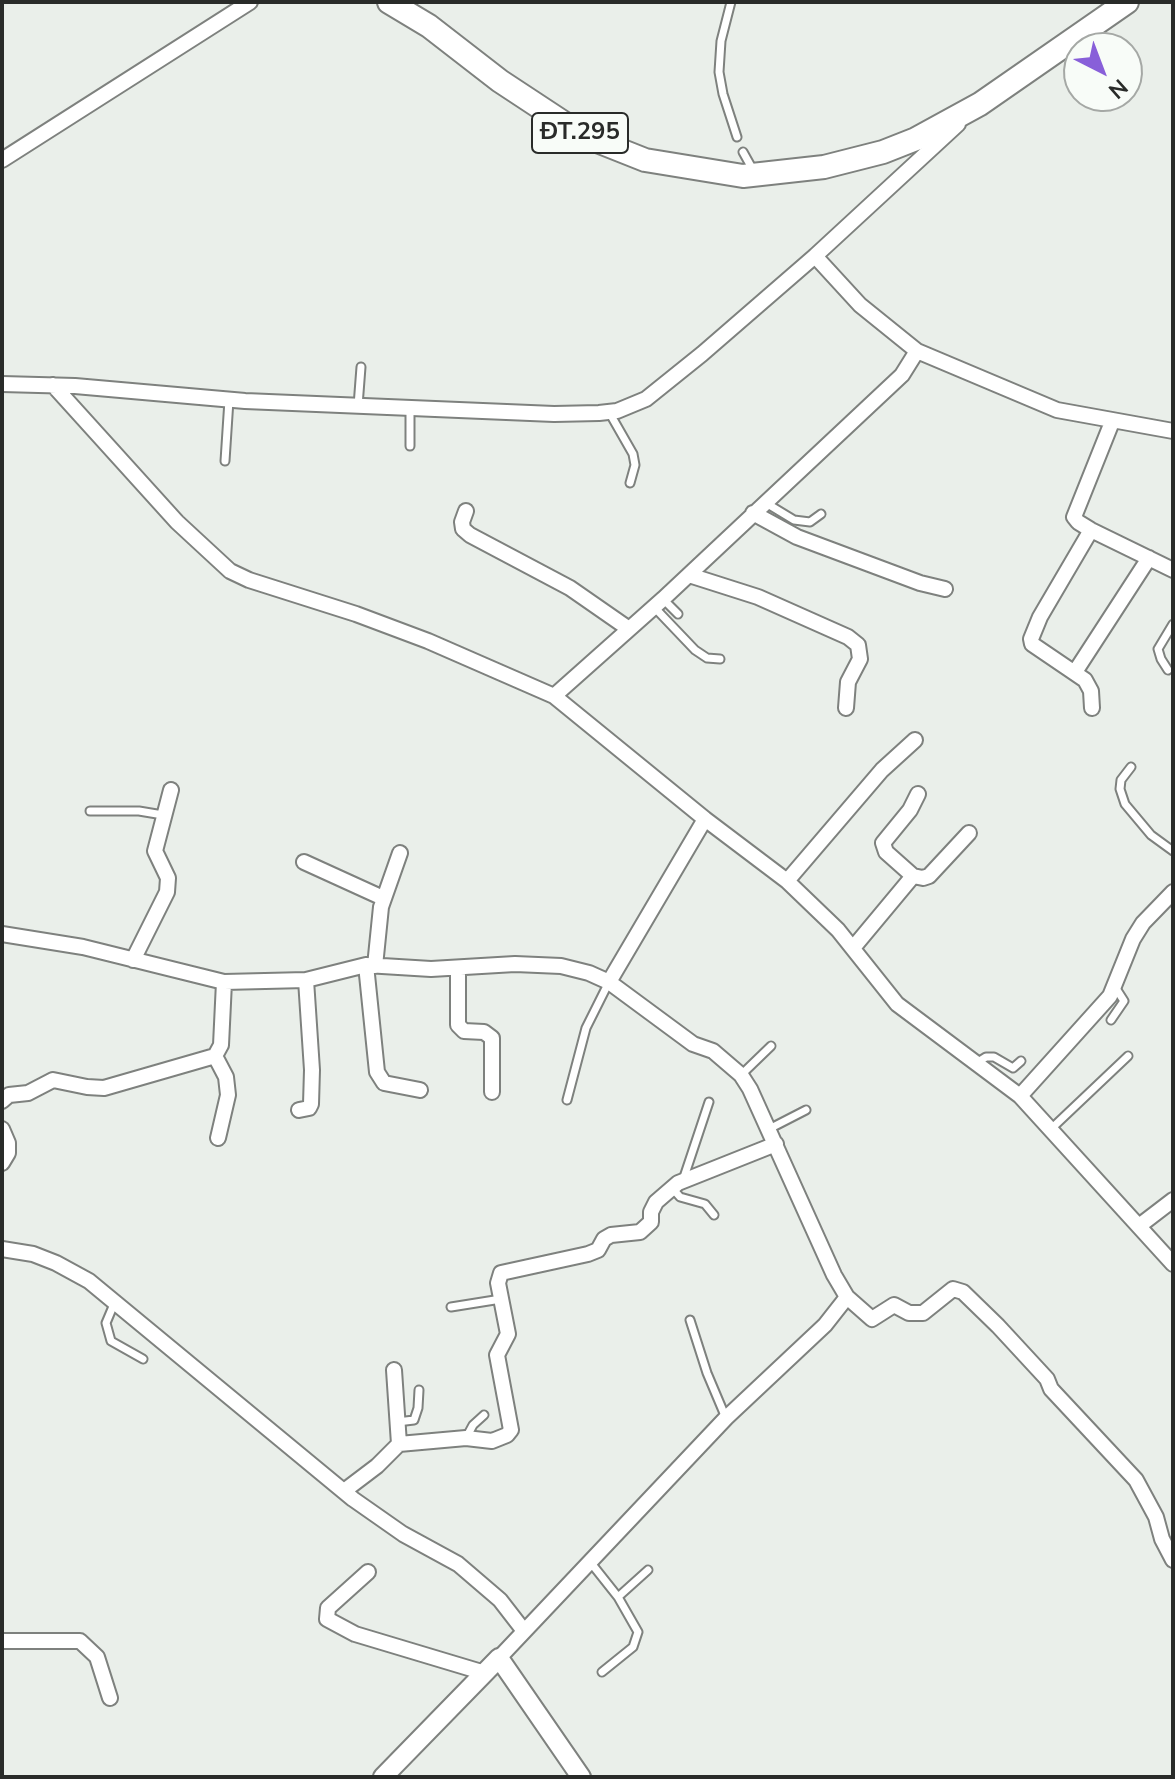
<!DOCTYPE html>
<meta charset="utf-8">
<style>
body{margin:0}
#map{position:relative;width:1175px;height:1779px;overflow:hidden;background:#eaefea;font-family:"Nunito Sans",sans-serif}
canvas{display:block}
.frame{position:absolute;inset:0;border:4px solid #292b29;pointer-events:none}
.north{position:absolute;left:1063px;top:32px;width:80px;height:80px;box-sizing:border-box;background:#f8fcf8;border:2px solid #a5a8a5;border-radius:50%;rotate:138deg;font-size:22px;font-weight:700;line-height:32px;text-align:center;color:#292b29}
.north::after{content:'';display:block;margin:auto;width:28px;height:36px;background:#885fd9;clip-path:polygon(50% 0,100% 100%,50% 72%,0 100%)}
</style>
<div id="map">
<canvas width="1175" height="1779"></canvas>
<div class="frame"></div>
<div class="north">N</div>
</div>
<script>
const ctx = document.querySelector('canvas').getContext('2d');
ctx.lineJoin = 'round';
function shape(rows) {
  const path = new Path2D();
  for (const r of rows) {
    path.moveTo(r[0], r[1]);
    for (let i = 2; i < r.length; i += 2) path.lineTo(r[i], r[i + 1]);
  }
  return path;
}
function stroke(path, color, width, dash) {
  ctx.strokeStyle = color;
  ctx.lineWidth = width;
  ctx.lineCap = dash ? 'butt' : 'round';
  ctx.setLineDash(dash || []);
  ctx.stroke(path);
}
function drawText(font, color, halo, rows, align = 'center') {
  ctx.font = font + ' "Nunito Sans",sans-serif';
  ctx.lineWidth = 8;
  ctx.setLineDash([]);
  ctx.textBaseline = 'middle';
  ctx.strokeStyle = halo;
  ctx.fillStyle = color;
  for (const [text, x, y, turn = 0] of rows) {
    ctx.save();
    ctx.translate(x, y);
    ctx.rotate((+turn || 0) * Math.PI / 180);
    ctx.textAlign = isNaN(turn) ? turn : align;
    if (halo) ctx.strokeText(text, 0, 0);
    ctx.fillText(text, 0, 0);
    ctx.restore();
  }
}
const service = shape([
 [731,2,721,41,719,72,723,94,737,137],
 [743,152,753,170],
 [358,406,361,367],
 [410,408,410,446],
 [609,412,633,454,635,465,630,483],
 [225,461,229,400],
 [766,503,794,520,810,522,821,514],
 [663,599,678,614],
 [654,607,695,650,707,658,720,659],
 [1168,670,1161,659,1158,649,1173,624],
 [1131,767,1121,780,1120,789,1125,804,1151,835,1173,851],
 [90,811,139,811,163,815],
 [1111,1020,1124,1001,1115,987],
 [978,1062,986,1057,994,1057,1013,1068,1021,1061],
 [741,1075,771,1046],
 [567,1100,586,1028,609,982],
 [769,1129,806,1110],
 [1051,1129,1128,1056],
 [683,1180,709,1102],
 [673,1189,680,1197,705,1204,714,1215],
 [114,1304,106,1323,111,1341,143,1359],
 [451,1307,501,1299],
 [690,1320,707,1373,726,1418],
 [397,1422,414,1420,418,1408,419,1390],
 [466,1438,473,1425,484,1415],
 [591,1563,618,1597,638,1632,633,1647,602,1672],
 [618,1597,648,1570]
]);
const minor = shape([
 [2,160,250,2],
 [815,256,860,305,917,351,1057,410,1173,431],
 [2,384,75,386,245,401,554,414,599,413,617,411,646,399,702,354,815,256,958,124],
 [53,385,177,522,230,571,249,580,356,614,428,641,554,696,705,819,787,881,838,930,897,1004,1020,1096,1173,1264],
 [1112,422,1074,517,1078,522,1091,530,1173,570],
 [466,511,462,522,463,529,470,535,570,588,629,629],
 [753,513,797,537,920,583,945,589],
 [1091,530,1040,617,1031,639,1032,644,1085,680,1091,691,1092,708],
 [689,575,758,597,848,637,858,645,860,659,848,682,846,708],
 [1075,672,1149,558],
 [554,696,663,599,902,375,917,351],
 [304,862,383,898],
 [913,876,923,878,929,876,969,833],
 [787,881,882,770,915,740],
 [2,934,83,947,224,982],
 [853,948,913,876,886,852,883,843,910,810,918,794],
 [133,960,167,892,168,878,155,851,171,790],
 [366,965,377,1072,384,1083,420,1090],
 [375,966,381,907,400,853],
 [458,969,458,1025,464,1031,484,1032,492,1038,492,1092],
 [609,982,705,819],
 [215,1056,226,1077,228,1095,218,1138],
 [1020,1096,1110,996,1133,939,1143,923,1173,892],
 [2,1101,9,1095,28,1093,53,1080,87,1087,104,1088,215,1056,221,1045,224,982,306,980,366,965,431,969,515,964,561,966,589,973,609,982,693,1044,713,1051,741,1075,750,1089,834,1275,847,1297,825,1325,726,1418,499,1658],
 [299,1110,309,1108,311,1104,312,1070,306,980],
 [2,1129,8,1143,8,1153,2,1163],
 [1139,1226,1173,1200],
 [2,1249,33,1254,56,1263,89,1281,353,1499,403,1534,458,1564,500,1600,524,1631],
 [847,1297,872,1319,894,1305,909,1313,923,1313,953,1289,963,1292,998,1326,1047,1379,1051,1389,1136,1480,1156,1517,1162,1539,1173,1560],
 [394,1370,399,1444],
 [344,1491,377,1466,399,1444,466,1438,492,1441,507,1435,511,1430,497,1355,508,1334,498,1283,501,1273,588,1254,598,1250,604,1239,611,1235,640,1232,651,1222,651,1212,656,1202,678,1183,776,1144],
 [368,1572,328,1608,327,1619,355,1634,485,1673],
 [2,1641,80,1641,97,1657,110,1698]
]);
const tertiary = shape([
 [383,1777,499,1658,581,1777]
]);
const primary = shape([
 [389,2,429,26,500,81,582,135,645,160,743,176,824,167,883,152,916,139,980,104,1127,2]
]);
stroke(service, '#7e817e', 11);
stroke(minor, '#7e817e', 18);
stroke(tertiary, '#7e817e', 22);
stroke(primary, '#7e817e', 26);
stroke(service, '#fff', 7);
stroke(minor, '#fff', 14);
stroke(tertiary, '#fff', 18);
stroke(primary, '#fff', 22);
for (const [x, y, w] of [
 [580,133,96]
]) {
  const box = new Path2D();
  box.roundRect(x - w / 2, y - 20, w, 40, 6);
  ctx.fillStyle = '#f8fcf8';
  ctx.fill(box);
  stroke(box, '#292b29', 2);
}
drawText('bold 24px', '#292b29', null, [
 ["ĐT.295",580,133]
]);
</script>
